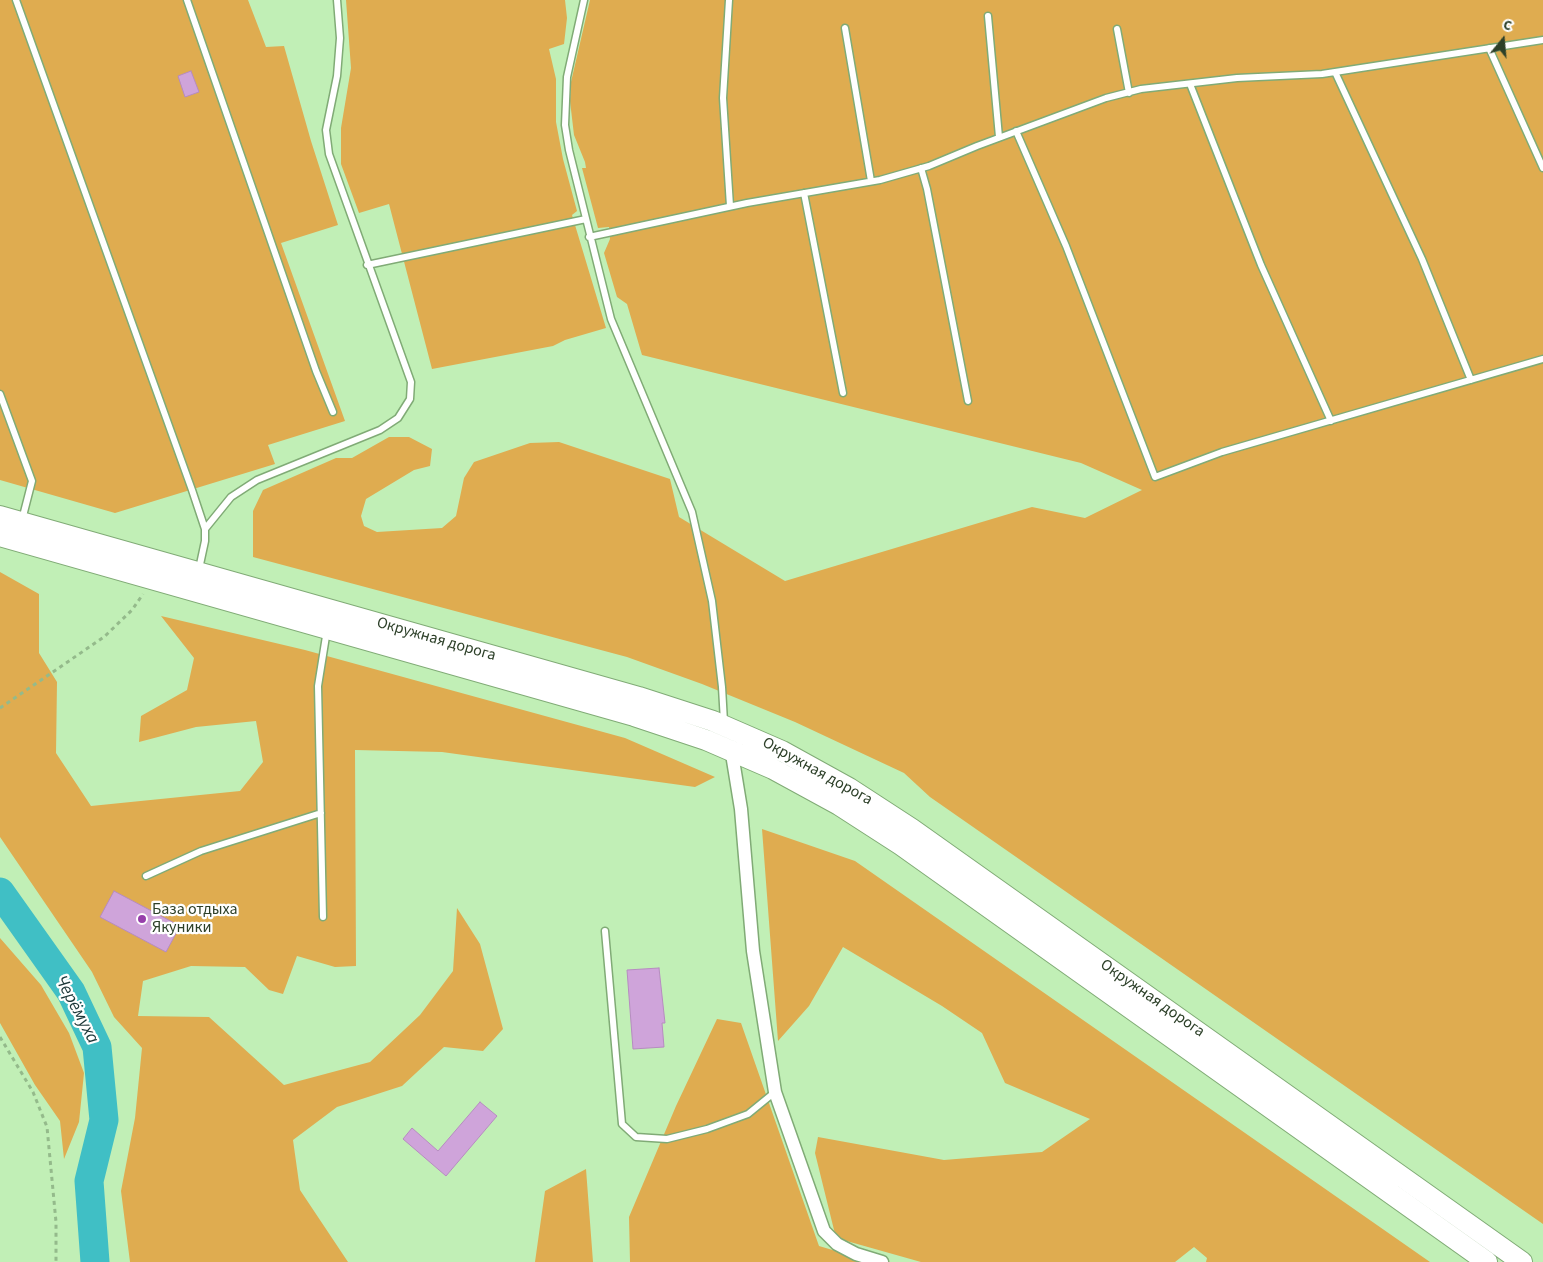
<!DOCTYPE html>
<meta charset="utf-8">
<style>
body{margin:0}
#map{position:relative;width:1543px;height:1262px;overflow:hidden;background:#c1efb6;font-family:"Source Sans 3",sans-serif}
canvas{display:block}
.north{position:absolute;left:1478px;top:15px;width:50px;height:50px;-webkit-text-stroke:4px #fff;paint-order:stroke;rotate:17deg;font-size:14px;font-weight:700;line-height:20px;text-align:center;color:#2d4029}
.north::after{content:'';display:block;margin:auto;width:18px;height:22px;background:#2d4029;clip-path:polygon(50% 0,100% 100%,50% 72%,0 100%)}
</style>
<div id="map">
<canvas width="1543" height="1262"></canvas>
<div class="north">С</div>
</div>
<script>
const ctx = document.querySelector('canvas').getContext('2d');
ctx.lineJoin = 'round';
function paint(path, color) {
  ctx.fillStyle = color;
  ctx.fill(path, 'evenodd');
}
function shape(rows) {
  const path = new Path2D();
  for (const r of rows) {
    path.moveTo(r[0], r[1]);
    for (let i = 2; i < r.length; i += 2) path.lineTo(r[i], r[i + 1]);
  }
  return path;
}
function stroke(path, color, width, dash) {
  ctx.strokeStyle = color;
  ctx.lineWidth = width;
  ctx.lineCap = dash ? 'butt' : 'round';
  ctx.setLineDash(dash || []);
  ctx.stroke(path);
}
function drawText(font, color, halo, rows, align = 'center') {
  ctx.font = font + ' "Source Sans 3",sans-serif';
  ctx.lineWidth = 4.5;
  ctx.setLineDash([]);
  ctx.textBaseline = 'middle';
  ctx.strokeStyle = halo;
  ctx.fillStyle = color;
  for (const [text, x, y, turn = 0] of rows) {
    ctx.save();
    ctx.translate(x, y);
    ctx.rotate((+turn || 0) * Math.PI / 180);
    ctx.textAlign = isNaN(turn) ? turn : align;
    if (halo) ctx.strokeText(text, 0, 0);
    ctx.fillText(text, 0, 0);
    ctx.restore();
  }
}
paint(shape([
 [0,0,248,0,266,47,284,46,311,141,338,225,281,243,345,421,268,445,275,464,115,513,0,480],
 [346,0,565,0,567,18,564,44,549,49,556,79,556,122,563,159,577,211,572,215,606,328,565,340,553,346,432,369,389,204,359,213,341,164,341,128,351,68],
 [590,0,1543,0,1543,1224,930,797,904,773,795,722,702,684,627,657,253,557,253,511,263,490,336,458,352,458,389,437,409,437,432,449,430,466,414,470,366,499,361,516,364,526,377,532,442,528,456,516,464,478,474,462,530,443,559,442,670,479,679,517,785,581,1032,507,1085,518,1142,490,1081,463,642,355,627,304,617,297,604,253,610,239,609,227,598,228,582,168,586,168,585,162,574,135,570,101,571,82],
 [0,572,39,594,39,653,57,682,56,753,91,806,240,791,263,762,256,721,196,727,139,742,141,716,187,690,194,658,161,616,305,650,625,738,715,777,695,787,442,752,355,750,356,966,335,967,297,956,283,994,269,990,245,967,191,966,143,981,138,1016,209,1017,284,1085,370,1062,420,1015,453,971,457,908,480,944,503,1029,483,1051,444,1047,402,1086,337,1107,293,1140,300,1190,348,1262,130,1262,121,1191,135,1118,142,1048,114,1017,92,972,0,837],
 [762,829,855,861,1430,1262,1206,1262,1207,1258,1194,1247,1175,1262,921,1262,836,1238,815,1153,818,1137,944,1160,1042,1152,1090,1119,1005,1083,982,1033,942,1006,843,947,809,1006,778,1041],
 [0,938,41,985,69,1033,84,1073,79,1122,64,1159,60,1121,35,1085,0,1023],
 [717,1019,741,1023,819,1246,873,1262,630,1262,629,1217,676,1106],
 [586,1169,593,1262,535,1262,545,1191]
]), '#dfac50');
stroke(shape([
 [0,892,71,992,97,1047,104,1120,89,1181,95,1262]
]), '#40bfc5', 29);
const building = shape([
 [191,71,199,92,185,97,178,76,191,71],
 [114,891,180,926,166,952,100,917,114,891],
 [659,968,665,1023,662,1023,664,1047,633,1049,627,970,659,968],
 [480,1102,497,1116,446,1176,403,1139,412,1128,438,1151,480,1102]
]);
paint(building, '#cfa4da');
stroke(building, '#b68bc0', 1);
const lane = shape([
 [16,0,192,490,205,529,205,541,199,569],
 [187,0,316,371,333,412],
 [584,0,567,77,565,125,569,150,611,319,692,512,712,601,722,687,724,722],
 [729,0,723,98,730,206],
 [988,16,999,137],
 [845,28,871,181],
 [1117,29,1129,93],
 [1489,48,1543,168],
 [1335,72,1422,259,1471,380],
 [1190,84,1261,265,1331,421],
 [1016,131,1066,246,1155,477,1222,452,1543,359],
 [921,168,927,189,968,401],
 [804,193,843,393],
 [589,237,747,203,880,180,929,166,977,146,1106,98,1141,89,1237,78,1322,74,1543,40],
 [367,265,586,219],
 [0,394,32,481,22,520],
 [205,529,231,497,257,480,380,430,398,418,410,399,411,382,329,154,326,130,337,76,340,38,337,0],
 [146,876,201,851,321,813],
 [323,917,318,686,327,630],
 [605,931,622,1124,636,1137,667,1139,707,1129,748,1114,775,1092]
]);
const street = shape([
 [731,748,741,809,753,951,775,1092,824,1231,837,1244,856,1254,882,1262]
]);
const primary = shape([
 [0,516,639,697,713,721,782,751,849,788,912,829,1522,1262],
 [0,536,634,716,706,740,773,769,839,805,901,845,1487,1262]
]);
stroke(lane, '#80ab76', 9);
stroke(street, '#80ab76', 15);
stroke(primary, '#80ab76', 22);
stroke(shape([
 [0,708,104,637,132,610,143,594],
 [0,1037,33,1092,47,1127,56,1222,56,1262]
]), '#94ba8b', 3, [4, 4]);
stroke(lane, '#fff', 6);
stroke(street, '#fff', 12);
stroke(primary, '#fff', 20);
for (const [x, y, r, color] of [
 [142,919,5,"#973fab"]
]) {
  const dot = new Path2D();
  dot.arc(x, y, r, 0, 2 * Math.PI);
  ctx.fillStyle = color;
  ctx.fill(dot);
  stroke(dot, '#fff', 2);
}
drawText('16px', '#2d4029', '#fff', [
 ["Окружная дорога",436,640,16],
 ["Окружная дорога",817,772,29],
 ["Окружная дорога",1152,999,35]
]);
drawText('16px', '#2d4029', '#fff', [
 ["База отдыха",152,910],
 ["Якуники",152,928]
], 'left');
drawText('italic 18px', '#1d3839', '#fff', [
 ["Черёмуха",76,1010,62]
]);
</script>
